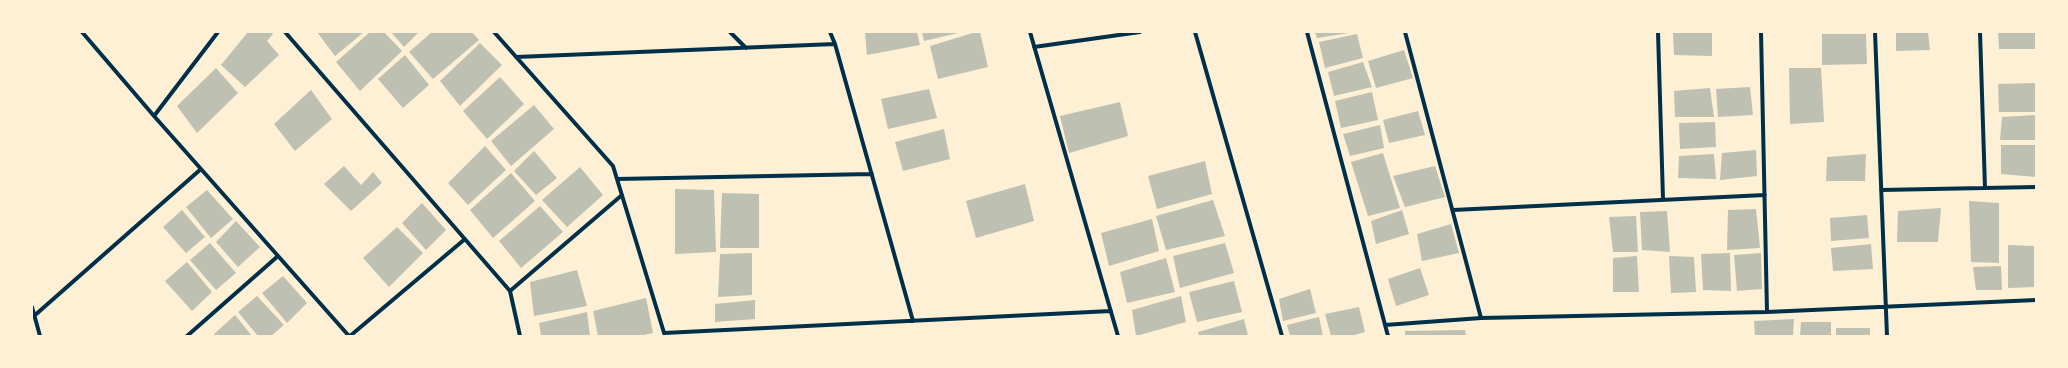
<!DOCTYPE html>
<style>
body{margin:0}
#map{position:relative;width:2068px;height:368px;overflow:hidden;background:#fdf0d5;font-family:"Nunito Sans",sans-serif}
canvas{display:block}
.frame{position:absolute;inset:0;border:33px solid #fdf0d5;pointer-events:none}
</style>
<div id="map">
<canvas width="2068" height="368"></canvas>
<div class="frame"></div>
</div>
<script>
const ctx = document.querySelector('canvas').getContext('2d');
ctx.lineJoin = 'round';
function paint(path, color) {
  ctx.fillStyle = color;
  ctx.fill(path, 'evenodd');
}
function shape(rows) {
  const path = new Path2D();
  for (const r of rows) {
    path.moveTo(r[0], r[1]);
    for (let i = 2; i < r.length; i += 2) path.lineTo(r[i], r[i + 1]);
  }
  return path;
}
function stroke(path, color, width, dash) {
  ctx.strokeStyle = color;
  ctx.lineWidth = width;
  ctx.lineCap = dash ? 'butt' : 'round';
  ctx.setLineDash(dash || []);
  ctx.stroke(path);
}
paint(shape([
 [248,32,271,32,273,34,267,41,279,55,245,87,221,65],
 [317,32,364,32,335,56],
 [370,32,384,32,402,51,360,91,336,62],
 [391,32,419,32,404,47],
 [432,32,472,32,479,40,433,79,409,52],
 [869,32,917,32,920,45,867,55,865,33],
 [922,32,957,32,958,33,924,41],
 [976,32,980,32,988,67,938,79,930,46],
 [1315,32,1349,32,1349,33,1317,38],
 [1712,32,1712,56,1674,55,1673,33],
 [1896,32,1928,32,1930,50,1896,51],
 [1998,32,2036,32,2036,49,1999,49],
 [1357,34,1363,58,1325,68,1319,42],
 [1822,34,1866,34,1867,64,1822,65],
 [480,43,502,65,460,106,440,81],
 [1404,50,1413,78,1376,88,1368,61],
 [405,55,429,85,403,108,378,79],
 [1363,62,1372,87,1334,96,1328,72],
 [216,68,238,93,197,133,177,106],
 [1789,68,1821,68,1824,122,1790,124],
 [500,77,524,104,487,139,463,111],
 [2036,83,2036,112,1999,112,1998,84],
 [1750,87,1753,115,1718,117,1716,89],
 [1710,88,1714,117,1675,117,1674,91],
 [929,89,937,118,888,129,881,99],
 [311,90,332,119,295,151,274,124],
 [1372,92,1378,120,1341,128,1335,101],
 [1120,102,1128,136,1069,153,1060,116],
 [534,105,554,129,511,166,491,141],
 [1418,111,1425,135,1389,143,1383,120],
 [2036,115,2036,140,2000,140,2002,117],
 [1715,122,1716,147,1680,149,1679,123],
 [1380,125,1384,148,1350,156,1343,134],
 [944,129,950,159,903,171,895,142],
 [2001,145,2036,145,2036,177,2001,174],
 [485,146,506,170,468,205,448,183],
 [1756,150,1757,176,1720,180,1722,153],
 [534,151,557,178,536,195,514,171],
 [1383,153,1400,208,1368,216,1351,162],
 [1714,154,1716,179,1678,178,1679,156],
 [1866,154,1865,181,1826,181,1827,157],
 [1205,161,1212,194,1157,209,1148,176],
 [344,166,361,185,373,172,382,183,351,211,324,184],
 [1435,166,1445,197,1405,207,1393,176],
 [580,167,603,195,567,227,542,200],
 [511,173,535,201,493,238,470,210],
 [1025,184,1034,221,976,238,966,201],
 [675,189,714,190,716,252,675,254],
 [207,190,233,219,211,238,186,207],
 [722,193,759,194,759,248,720,248],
 [1213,200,1225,236,1166,250,1156,216],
 [1969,201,1999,203,1999,263,1971,262],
 [422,203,446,230,426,250,402,223],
 [540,206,563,232,521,268,499,241],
 [1941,208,1938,242,1897,242,1898,211],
 [1756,209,1760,248,1727,250,1728,210],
 [182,210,205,237,186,253,163,227],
 [1402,210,1409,234,1376,244,1371,221],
 [1667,211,1670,252,1642,250,1640,212],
 [1867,215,1869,238,1831,241,1830,218],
 [1636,216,1638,252,1613,252,1609,217],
 [1152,219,1159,251,1109,266,1101,233],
 [236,221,260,247,238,267,216,242],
 [1451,224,1459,253,1422,261,1417,234],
 [397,227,423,253,389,287,363,258],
 [210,243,236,273,216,290,190,260],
 [1225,243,1234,273,1180,288,1173,256],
 [1871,244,1873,269,1833,271,1831,248],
 [2008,245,2034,246,2034,287,2008,288],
 [752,253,752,295,718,297,720,254],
 [1730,253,1731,291,1703,290,1701,254],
 [1761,253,1762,289,1737,291,1734,255],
 [1637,256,1639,292,1613,292,1613,258],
 [1669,256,1694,257,1696,292,1671,293],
 [1166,258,1175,292,1127,303,1120,272],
 [187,262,212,292,192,311,165,281],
 [2001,266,2002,290,1976,290,1973,267],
 [1420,268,1429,295,1396,306,1388,279],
 [577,270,587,306,534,316,530,282],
 [283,276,307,303,287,323,262,293],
 [1234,281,1242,312,1197,322,1189,292],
 [1310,289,1316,313,1283,321,1279,299],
 [257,296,284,325,271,336,258,336,238,312],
 [1181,296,1186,322,1136,336,1132,310],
 [646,298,653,333,639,336,598,336,593,311],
 [755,300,755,319,715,322,715,304],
 [1359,307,1365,332,1351,336,1331,336,1325,314],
 [587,312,590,336,541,336,539,323],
 [235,315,252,336,216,336,214,334],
 [1319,317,1323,336,1290,336,1287,325],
 [1244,319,1248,336,1199,336,1198,332],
 [1794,319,1793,336,1755,336,1754,321],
 [1801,322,1831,322,1831,336,1800,336],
 [1836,328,1870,328,1870,336,1836,336],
 [1465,330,1466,336,1405,336,1405,331]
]), '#bec0b2');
stroke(shape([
 [82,32,154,116,218,32],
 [285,32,510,291,520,336],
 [494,32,613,166,665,336],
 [730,32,746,48],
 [830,32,835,44],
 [1030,32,1118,336],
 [1195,32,1282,336],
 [1307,32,1388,336],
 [1405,32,1481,318],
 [1658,32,1663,199],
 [1761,32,1767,312],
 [1875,32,1887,336],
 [1980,32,1985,188],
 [1034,47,1140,32],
 [516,57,835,44,913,321],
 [154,116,349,336],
 [617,179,872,174],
 [1881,190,2036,187],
 [1453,210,1765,195],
 [510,291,622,195],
 [32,307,40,336],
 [34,316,201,169],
 [1385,325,1481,318,1767,312,2036,300],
 [664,333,1111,311],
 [187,336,278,256],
 [350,336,465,239]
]), '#003049', 4);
</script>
